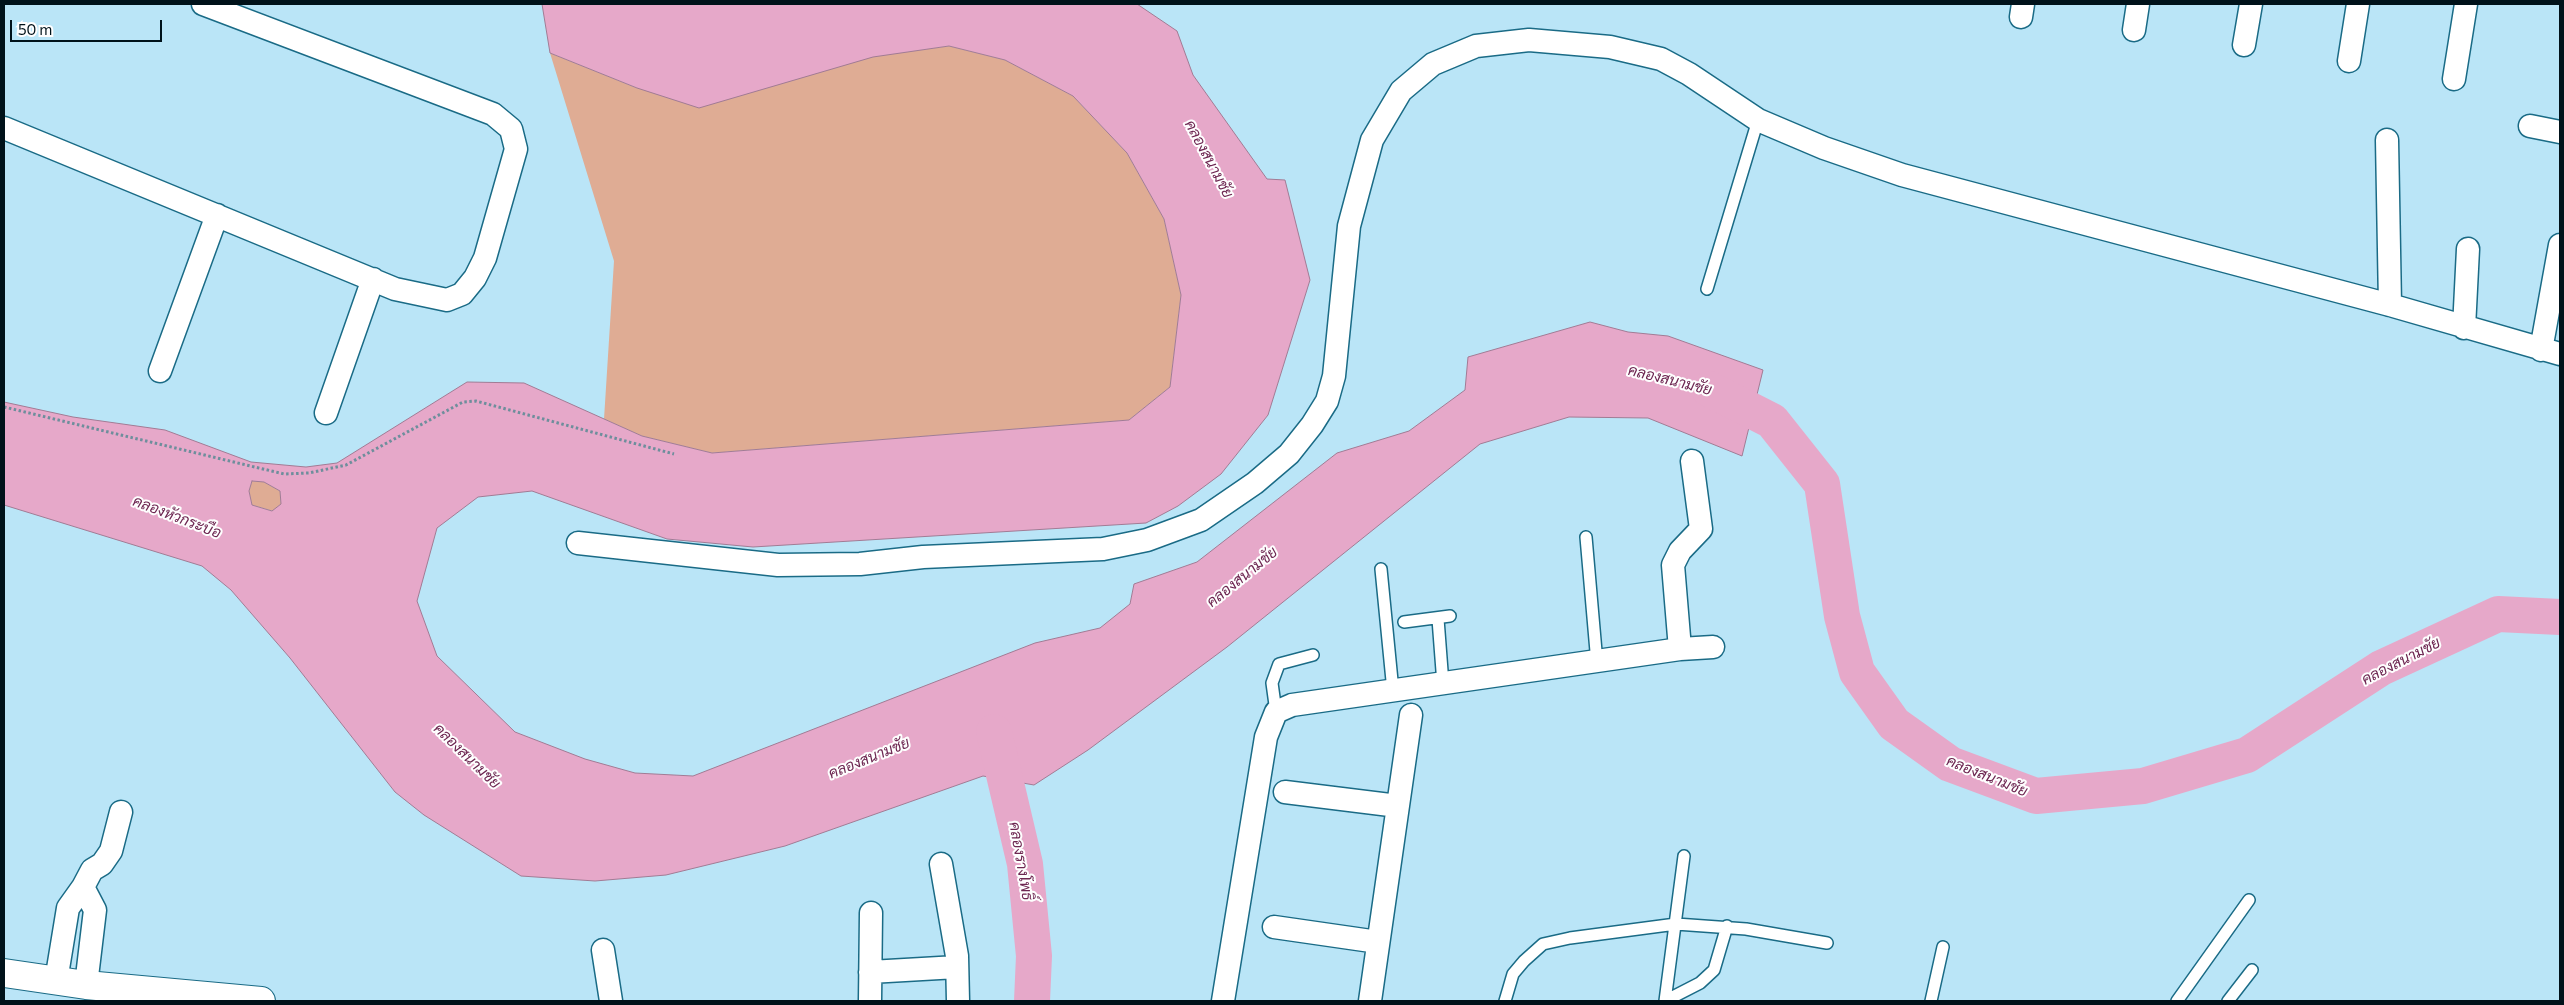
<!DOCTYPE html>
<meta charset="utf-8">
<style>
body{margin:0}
#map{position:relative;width:2564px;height:1005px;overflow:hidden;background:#bae5f7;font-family:Commissioner,sans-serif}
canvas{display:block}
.frame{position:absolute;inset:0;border:5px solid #00121a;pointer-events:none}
.scale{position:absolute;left:10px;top:20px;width:152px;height:22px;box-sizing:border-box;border:2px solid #00121a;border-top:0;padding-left:6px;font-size:15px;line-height:18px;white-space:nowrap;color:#00121a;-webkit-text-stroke:4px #fefefe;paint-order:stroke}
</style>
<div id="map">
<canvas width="2564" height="1005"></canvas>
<div class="frame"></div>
<div class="scale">50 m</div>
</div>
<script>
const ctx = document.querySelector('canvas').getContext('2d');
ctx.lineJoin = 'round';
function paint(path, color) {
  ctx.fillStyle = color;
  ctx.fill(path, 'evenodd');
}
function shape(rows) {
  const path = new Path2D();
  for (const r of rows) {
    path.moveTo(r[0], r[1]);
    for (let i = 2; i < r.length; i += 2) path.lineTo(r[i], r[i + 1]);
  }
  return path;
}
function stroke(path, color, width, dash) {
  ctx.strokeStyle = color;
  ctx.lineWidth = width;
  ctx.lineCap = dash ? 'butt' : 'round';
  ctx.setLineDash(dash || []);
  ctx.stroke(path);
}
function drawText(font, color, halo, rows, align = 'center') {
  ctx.font = font + ' Commissioner,Sarabun,sans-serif';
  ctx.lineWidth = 4;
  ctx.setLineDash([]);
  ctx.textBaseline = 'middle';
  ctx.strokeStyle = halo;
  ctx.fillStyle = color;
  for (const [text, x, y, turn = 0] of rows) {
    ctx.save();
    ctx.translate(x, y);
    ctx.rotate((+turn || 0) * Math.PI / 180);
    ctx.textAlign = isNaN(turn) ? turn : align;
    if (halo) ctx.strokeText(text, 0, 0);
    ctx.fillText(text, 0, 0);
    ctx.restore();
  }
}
paint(shape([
 [949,46,1005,60,1073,96,1127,153,1164,219,1181,295,1170,387,1129,420,712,453,642,436,604,419,614,261,550,53,637,88],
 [252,481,264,482,280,491,281,504,273,511,252,505,249,491]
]), '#dfac94');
const water = shape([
 [542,4,1137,4,1177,31,1193,75,1267,179,1285,180,1310,280,1268,415,1221,474,1178,506,1146,523,753,547,667,539,532,491,478,497,437,528,417,601,437,656,515,732,585,759,635,773,693,776,1035,643,1100,628,1130,604,1134,584,1197,562,1337,453,1409,431,1465,390,1468,357,1590,322,1628,332,1668,336,1763,370,1742,456,1648,418,1569,417,1480,444,1227,647,1088,750,1034,785,983,776,785,846,666,875,595,881,521,876,424,815,395,792,290,658,231,590,202,566,4,505,4,402,73,417,165,430,251,462,306,467,337,463,467,382,524,383,642,436,712,453,1129,420,1170,387,1181,295,1164,219,1127,153,1073,96,1005,60,949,46,873,57,699,108,637,88,550,53,542,4],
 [252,481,264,482,280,491,281,504,272,511,252,505,249,491,252,481]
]);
paint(water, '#e6a8c9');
stroke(water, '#a17b94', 1);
stroke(shape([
 [1709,389,1772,421,1822,484,1842,616,1857,672,1894,724,1950,764,2036,796,2143,786,2247,755,2381,668,2498,614,2560,617],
 [994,732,1025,864,1034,956,1032,1001]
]), '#e6a8c9', 36);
const lane = shape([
 [1707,289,1758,120],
 [1586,537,1597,663],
 [1381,569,1393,691],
 [1438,619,1443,684],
 [1404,622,1450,616],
 [1276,712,1272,683,1279,664,1313,655],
 [1505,1001,1513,974,1524,961,1543,944,1570,938,1676,924,1746,929,1827,943],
 [1665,1001,1684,856],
 [1665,1001,1700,983,1714,970,1727,926],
 [1931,1001,1943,947],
 [2177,1001,2249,900],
 [2228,1001,2252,970]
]);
const street = shape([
 [2021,17,2023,4],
 [2134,30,2138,4],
 [2244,45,2251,4],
 [2349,61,2358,4],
 [2454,79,2466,4],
 [2530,126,2560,132],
 [4,128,395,289,447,300,462,294,475,278,485,258,516,149,511,129,493,114,203,4],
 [2387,140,2390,305],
 [2464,328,2468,249],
 [2541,350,2560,245],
 [160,371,217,215],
 [326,413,373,279],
 [578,543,778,565,860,564,923,557,1103,549,1147,540,1201,520,1255,483,1289,454,1312,425,1327,401,1334,376,1349,226,1372,140,1401,91,1433,64,1476,46,1529,40,1610,47,1661,59,1689,74,1758,120,1824,148,1902,175,2390,305,2560,354],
 [1680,649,1673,565,1680,551,1701,529,1692,461],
 [1285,792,1398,806],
 [941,864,957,956,958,1001],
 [83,887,92,870,102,864,111,851,121,812],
 [1274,927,1378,942],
 [603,950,611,1001],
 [870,972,957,967],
 [56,981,68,908,83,887,95,910,86,985],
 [870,1001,871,913],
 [1223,1001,1266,737,1276,712,1292,705,1680,649,1713,647],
 [1370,1001,1411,715]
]);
const secondary = shape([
 [4,973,86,985,261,1001]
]);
stroke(lane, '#1a6b86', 14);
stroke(street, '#1a6b86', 25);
stroke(secondary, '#1a6b86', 30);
stroke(shape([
 [4,407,284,474,309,473,346,465,463,402,476,401,674,454]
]), '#6e8e9c', 3, [2.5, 2.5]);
stroke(lane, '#fff', 11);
stroke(street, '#fff', 22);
stroke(secondary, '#fff', 28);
drawText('italic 15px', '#6d2651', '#fefefe', [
 ["คลองสนามชัย",1209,159,62],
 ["คลองสนามชัย",1670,380,14],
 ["คลองหัวกระบือ",177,517,21],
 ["คลองสนามชัย",1242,577,-39],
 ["คลองสนามชัย",2401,661,-27],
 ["คลองสนามชัย",467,756,44],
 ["คลองสนามชัย",869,758,-22],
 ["คลองสนามชัย",1987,776,22],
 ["คลองรางโพธิ์",1021,861,80]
]);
</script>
